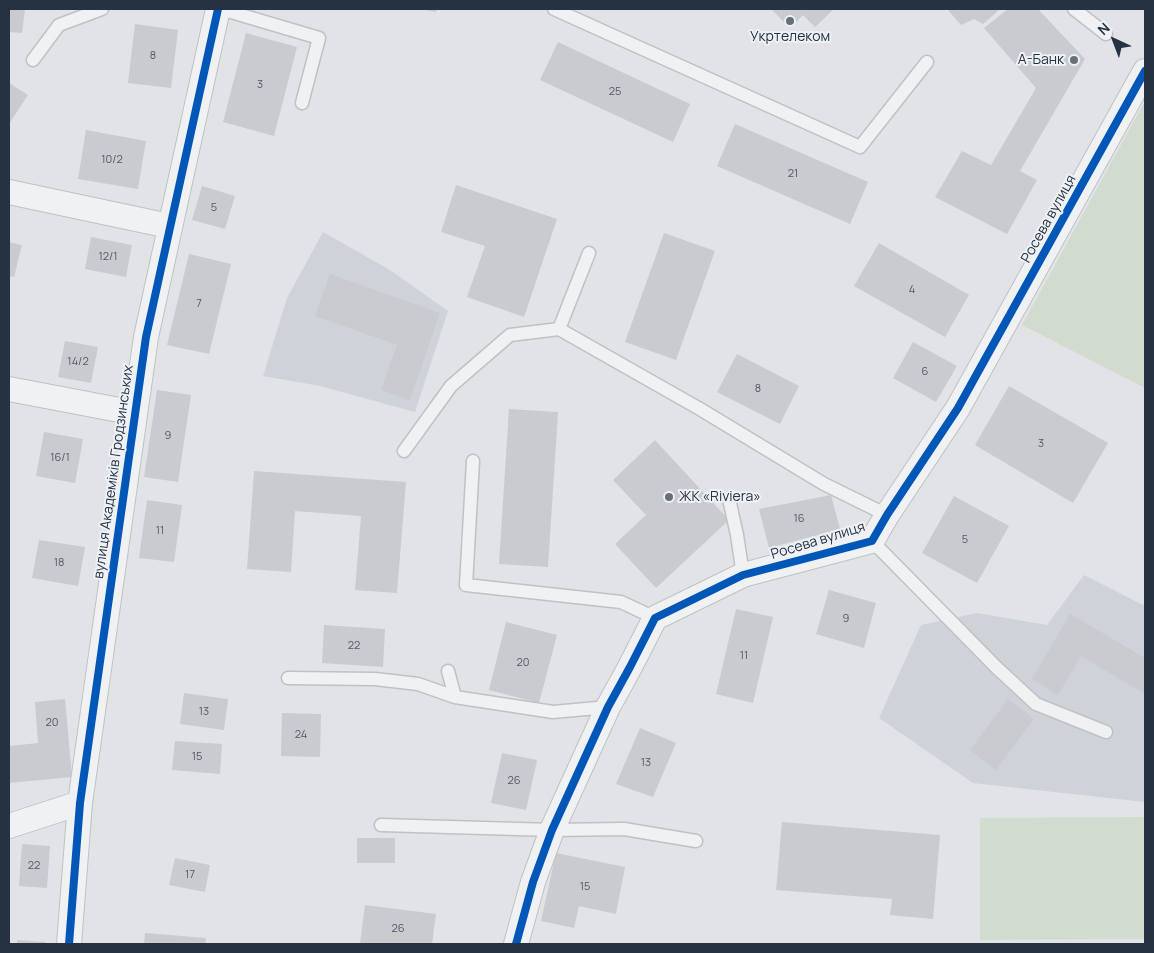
<!DOCTYPE html>
<meta charset="utf-8">
<style>
body{margin:0}
#map{position:relative;width:1154px;height:953px;overflow:hidden;background:#e1e3e6;font-family:Manrope,sans-serif}
canvas{display:block}
.frame{position:absolute;inset:0;border:10px solid #263142;pointer-events:none}
.north{position:absolute;left:1089px;top:15px;width:50px;height:50px;-webkit-text-stroke:4px #eef2f7;paint-order:stroke;rotate:317deg;font-size:14px;font-weight:700;line-height:20px;text-align:center;color:#263142}
.north::after{content:'';display:block;margin:auto;width:18px;height:22px;background:#263142;clip-path:polygon(50% 0,100% 100%,50% 72%,0 100%)}
</style>
<div id="map">
<canvas width="1154" height="953"></canvas>
<div class="frame"></div>
<div class="north">N</div>
</div>
<script>
const ctx = document.querySelector('canvas').getContext('2d');
ctx.lineJoin = 'round';
function paint(path, color) {
  ctx.fillStyle = color;
  ctx.fill(path, 'evenodd');
}
function shape(rows) {
  const path = new Path2D();
  for (const r of rows) {
    path.moveTo(r[0], r[1]);
    for (let i = 2; i < r.length; i += 2) path.lineTo(r[i], r[i + 1]);
  }
  return path;
}
function stroke(path, color, width, dash) {
  ctx.strokeStyle = color;
  ctx.lineWidth = width;
  ctx.lineCap = dash ? 'butt' : 'round';
  ctx.setLineDash(dash || []);
  ctx.stroke(path);
}
function drawText(font, color, halo, rows, align = 'center') {
  ctx.font = font + ' Manrope,sans-serif';
  ctx.lineWidth = 4;
  ctx.setLineDash([]);
  ctx.textBaseline = 'middle';
  ctx.strokeStyle = halo;
  ctx.fillStyle = color;
  for (const [text, x, y, turn = 0] of rows) {
    ctx.save();
    ctx.translate(x, y);
    ctx.rotate((+turn || 0) * Math.PI / 180);
    ctx.textAlign = isNaN(turn) ? turn : align;
    if (halo) ctx.strokeText(text, 0, 0);
    ctx.fillText(text, 0, 0);
    ctx.restore();
  }
}
paint(shape([
 [323,232,390,270,448,311,415,412,320,386,263,376,287,298],
 [1084,575,1145,606,1145,802,973,783,879,718,921,625,977,613,1047,625]
]), '#ced3da');
paint(shape([
 [1145,101,1145,388,1022,325],
 [1145,817,1145,939,980,940,980,818]
]), '#d2dbd0');
paint(shape([
 [9,9,25,10,22,33,9,32],
 [419,9,437,9,436,12],
 [771,9,834,9,815,27,803,15,790,28],
 [947,9,1000,9,983,24,974,19,961,25],
 [1008,9,1038,9,1085,59,1020,171,1037,180,1007,234,935,197,962,151,991,165,1036,88,984,28],
 [135,24,178,30,171,88,128,83],
 [246,33,297,47,274,136,223,122],
 [558,42,690,104,673,142,540,80],
 [9,83,28,95,9,124],
 [735,124,868,182,850,224,717,166],
 [86,130,146,141,138,189,78,179],
 [456,185,557,219,524,317,467,297,485,246,441,232],
 [202,186,235,196,225,229,192,220],
 [664,233,715,251,676,360,625,342],
 [91,237,132,245,126,277,85,269],
 [9,242,22,245,14,277,9,276],
 [879,243,969,295,945,337,854,286],
 [189,254,231,264,209,354,167,345],
 [330,274,440,313,410,400,381,390,397,345,315,316],
 [65,341,98,347,91,383,58,377],
 [913,342,957,366,936,402,893,378],
 [737,354,799,386,780,424,717,392],
 [1009,386,1108,443,1073,503,975,445],
 [157,390,191,395,178,482,144,477],
 [509,409,558,412,548,567,499,564],
 [44,432,83,439,75,483,36,476],
 [655,440,729,520,656,588,615,544,646,515,613,480],
 [254,471,406,482,397,593,355,590,361,516,295,511,291,572,247,569],
 [831,495,840,529,769,548,759,509],
 [954,496,1009,526,977,583,922,553],
 [147,500,182,505,174,562,139,558],
 [39,540,85,547,78,586,32,578],
 [829,590,876,603,864,648,816,634],
 [736,609,773,617,753,703,716,694],
 [1070,614,1145,658,1145,694,1081,656,1058,695,1032,679],
 [506,622,557,635,539,703,489,690],
 [324,625,385,629,383,667,322,663],
 [184,693,228,699,224,730,180,724],
 [65,699,72,777,9,783,9,746,38,743,35,702],
 [1008,699,1034,719,996,770,970,750],
 [282,713,321,714,320,757,281,756],
 [640,728,676,743,653,797,616,784],
 [175,741,222,744,220,774,172,770],
 [502,753,537,760,526,810,491,803],
 [782,822,940,835,933,919,890,915,892,899,776,890],
 [357,838,395,838,395,863,357,863],
 [22,844,50,846,47,888,19,886],
 [556,853,625,867,616,914,579,906,574,928,541,921],
 [175,858,210,865,205,892,169,885],
 [365,905,436,914,432,944,360,943],
 [145,933,206,938,205,944,144,944],
 [17,940,46,942,45,944,17,944]
]), '#c9cbcf');
const lane = shape([
 [221,9,319,38,302,103],
 [554,9,860,147,927,62],
 [1074,9,1106,34],
 [33,60,59,25,102,9],
 [559,329,589,253],
 [404,451,451,386,510,335,559,329,700,409,824,484,887,515],
 [473,461,466,585,621,602,655,618],
 [729,499,737,535,743,575],
 [872,541,997,668,1036,704,1106,732],
 [448,671,455,697,553,712,608,707],
 [288,678,375,679,418,684,455,697],
 [381,825,552,830,624,829,696,841]
]);
const street = shape([
 [9,192,169,226],
 [9,389,135,413],
 [9,826,80,803],
 [69,944,80,803,146,337,218,9],
 [516,944,533,882,552,830,608,707,630,667,655,618,743,575,872,541,887,515,958,408,1145,71]
]);
stroke(lane, '#bfc1c4', 15);
stroke(street, '#bfc1c4', 26);
stroke(lane, '#f0f1f3', 12);
stroke(street, '#f0f1f3', 24);
stroke(shape([
 [69,944,80,803,146,337,218,9],
 [516,944,533,882,552,830,608,707,630,667,655,618,743,575,872,541,887,515,958,408,1145,71]
]), '#0057b8', 8);
for (const [x, y, r, color] of [
 [790,21,5,"#676f7b"],
 [1074,60,5,"#676f7b"],
 [669,497,5,"#676f7b"]
]) {
  const dot = new Path2D();
  dot.arc(x, y, r, 0, 2 * Math.PI);
  ctx.fillStyle = color;
  ctx.fill(dot);
  stroke(dot, '#eef2f7', 2);
}
drawText('11px', '#505866', null, [
 ["8",153,56],
 ["3",260,85],
 ["25",615,92],
 ["10/2",112,160],
 ["21",793,174],
 ["5",214,208],
 ["12/1",108,257],
 ["4",912,290],
 ["7",199,304],
 ["14/2",78,362],
 ["6",925,372],
 ["8",758,389],
 ["9",168,436],
 ["3",1041,444],
 ["16/1",60,458],
 ["16",799,519],
 ["11",160,531],
 ["5",965,540],
 ["18",59,563],
 ["9",846,619],
 ["22",354,646],
 ["11",744,656],
 ["20",523,663],
 ["13",204,712],
 ["20",52,723],
 ["24",301,735],
 ["15",197,757],
 ["13",646,763],
 ["26",514,781],
 ["22",34,866],
 ["17",190,875],
 ["15",585,887],
 ["26",398,929]
]);
drawText('14px', '#263142', '#eef2f7', [
 ["Укртелеком",790,37],
 ["А-Банк",1064,60,"right"],
 ["ЖК «Riviera»",679,497,"left"]
]);
drawText('14px', '#263142', '#eef2f7', [
 ["Росева вулиця",1049,219,-61],
 ["вулиця Академіків Гродзинських",114,472,-82],
 ["Росева вулиця",818,541,-17]
]);
</script>
